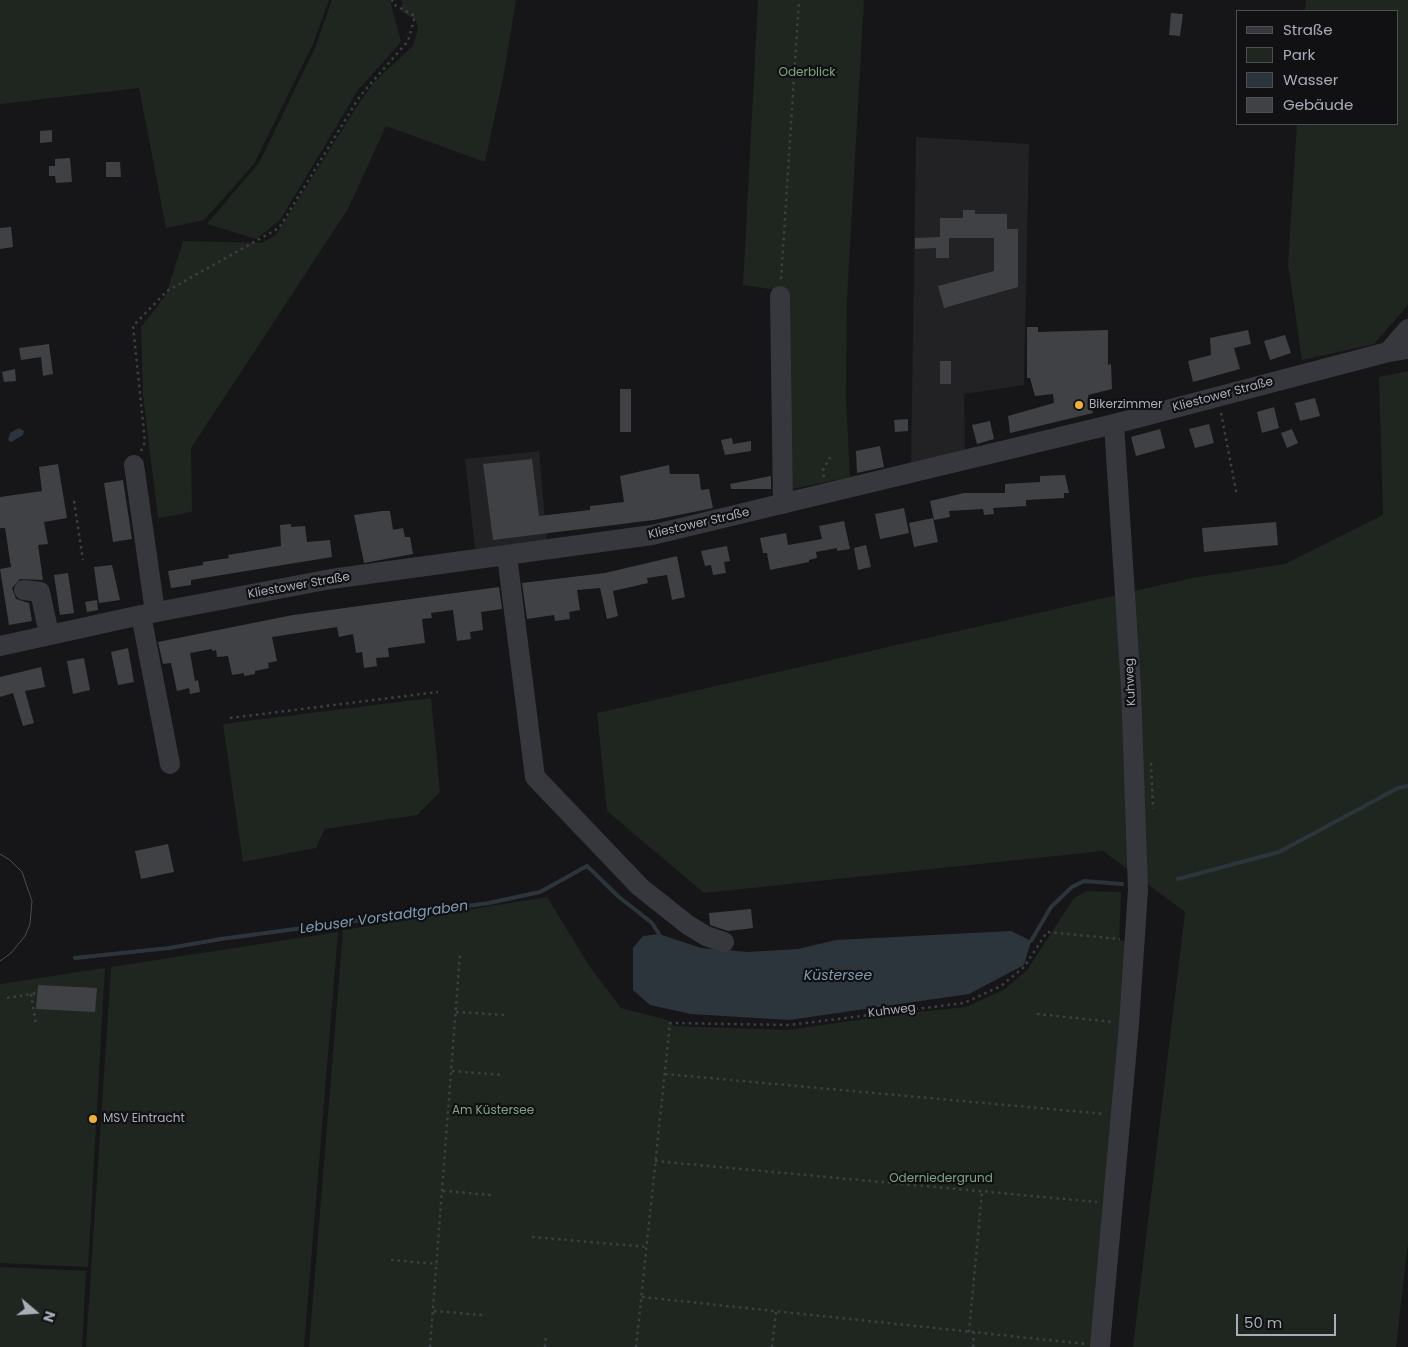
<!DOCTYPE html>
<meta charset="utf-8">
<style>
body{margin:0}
#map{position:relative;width:1408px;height:1347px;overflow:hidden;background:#161618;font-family:Poppins,sans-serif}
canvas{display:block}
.legend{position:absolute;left:1236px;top:10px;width:162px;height:115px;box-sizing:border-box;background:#111113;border:1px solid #4d4f55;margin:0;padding:6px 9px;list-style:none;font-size:15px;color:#a8adb8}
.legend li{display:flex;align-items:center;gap:10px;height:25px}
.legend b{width:25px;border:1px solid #4d4f55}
.north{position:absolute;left:10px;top:1287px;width:50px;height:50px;-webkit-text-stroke:4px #111113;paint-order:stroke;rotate:108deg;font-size:14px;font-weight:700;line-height:20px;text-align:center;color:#a8adb8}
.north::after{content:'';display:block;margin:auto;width:18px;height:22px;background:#a8adb8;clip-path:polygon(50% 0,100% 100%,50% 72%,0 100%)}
.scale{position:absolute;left:1236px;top:1314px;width:100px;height:22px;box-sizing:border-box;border:2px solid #a8adb8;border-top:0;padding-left:6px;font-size:15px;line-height:18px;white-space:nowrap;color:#a8adb8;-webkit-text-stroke:4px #111113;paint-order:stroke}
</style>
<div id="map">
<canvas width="1408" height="1347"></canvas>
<ul class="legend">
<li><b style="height:6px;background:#37383d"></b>Straße</li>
<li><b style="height:14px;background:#1e261f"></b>Park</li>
<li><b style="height:14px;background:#2c353c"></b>Wasser</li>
<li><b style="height:14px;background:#404145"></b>Gebäude</li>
</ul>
<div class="north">N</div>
<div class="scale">50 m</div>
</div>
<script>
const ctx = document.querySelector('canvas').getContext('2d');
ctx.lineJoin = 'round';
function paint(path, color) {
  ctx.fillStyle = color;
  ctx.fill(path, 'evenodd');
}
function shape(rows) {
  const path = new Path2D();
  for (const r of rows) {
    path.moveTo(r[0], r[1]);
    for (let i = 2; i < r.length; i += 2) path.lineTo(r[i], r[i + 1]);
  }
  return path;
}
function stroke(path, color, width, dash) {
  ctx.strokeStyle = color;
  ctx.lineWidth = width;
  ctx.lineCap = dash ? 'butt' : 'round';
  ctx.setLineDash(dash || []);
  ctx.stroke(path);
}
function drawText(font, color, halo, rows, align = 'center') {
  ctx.font = font + ' Poppins,sans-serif';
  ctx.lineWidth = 4.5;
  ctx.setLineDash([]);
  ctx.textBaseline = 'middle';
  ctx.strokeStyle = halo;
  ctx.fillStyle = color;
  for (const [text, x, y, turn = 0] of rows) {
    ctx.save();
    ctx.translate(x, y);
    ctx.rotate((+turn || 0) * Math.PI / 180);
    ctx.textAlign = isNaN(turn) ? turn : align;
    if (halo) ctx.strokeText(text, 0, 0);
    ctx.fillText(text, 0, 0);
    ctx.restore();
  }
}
paint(shape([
 [916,137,1029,144,1024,385,964,394,965,452,911,463],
 [539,451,547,540,475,549,465,459]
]), '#222225');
paint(shape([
 [0,0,329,0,313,44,254,164,204,220,166,228,139,88,0,104],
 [332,0,390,0,401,42,358,90,280,220,256,239,207,224,259,163,315,48],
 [402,0,516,0,504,73,485,162,386,126,348,209,191,448,192,512,158,518,143,395,141,327,166,295,183,241,262,243,276,235,359,103,376,80,413,46,418,29,416,20,402,12],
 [758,0,864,0,847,299,846,398,850,477,787,490,784,291,743,285],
 [1306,0,1408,0,1408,305,1374,344,1302,360,1288,264,1297,124,1397,124,1397,11,1305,11],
 [1408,371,1408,1243,1396,1347,1133,1347,1185,912,1103,851,704,893,607,811,597,713,1192,578,1285,564,1383,515,1379,377],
 [431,698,440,792,417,815,325,829,316,848,243,862,223,724],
 [1087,891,1121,892,1119,940,1131,942,1097,1347,309,1347,343,930,547,897,590,967,621,1008,668,1020,674,1026,788,1030,899,1014,966,1007,1005,989,1027,970,1074,898],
 [338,932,304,1347,86,1347,111,967],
 [105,968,88,1267,0,1263,0,984],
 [0,1267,86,1271,82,1347,0,1347]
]), '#1e261f');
paint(shape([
 [19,428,24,431,23,435,11,442,8,440,10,433],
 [1011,931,1031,941,1024,965,969,994,789,1020,691,1014,650,1005,633,990,633,948,643,936,659,934,701,948,748,952,798,949,836,940]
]), '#2c353c');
stroke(shape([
 [1178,879,1279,852,1398,788,1408,786],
 [1031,941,1051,907,1072,887,1084,881,1122,884],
 [75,958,169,948,221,939,489,903,540,892,587,866,619,897,652,923,659,934]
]), '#2c353c', 4);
paint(shape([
 [1171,13,1183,14,1180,36,1169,35],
 [52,130,52,142,40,143,40,131],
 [70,158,72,182,56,183,55,176,49,176,49,166,55,166,55,159],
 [106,162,120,162,121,177,106,177],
 [963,210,975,210,975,214,1007,214,1007,229,1018,229,1018,287,944,308,938,286,994,271,994,238,949,238,949,258,936,258,936,248,915,249,915,238,940,237,940,218,963,218],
 [11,227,13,247,0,249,0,228],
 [1027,327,1038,327,1038,332,1108,330,1108,365,1111,364,1112,389,1088,395,1093,413,1010,433,1008,416,1054,403,1053,394,1035,396,1030,378,1027,378],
 [1248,330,1251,344,1234,348,1240,369,1193,382,1188,361,1211,355,1210,338],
 [1285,335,1291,353,1270,360,1264,341],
 [49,344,53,374,43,376,41,357,21,360,19,348],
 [940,361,951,361,951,384,940,384],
 [15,369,16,381,4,382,2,372],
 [620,389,631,389,631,432,620,432],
 [1315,398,1320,416,1300,421,1295,403],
 [1274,407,1279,428,1262,433,1257,412],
 [908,419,908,431,895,432,894,420],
 [990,421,994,439,977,444,972,425],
 [1209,424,1214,443,1195,448,1189,429],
 [1160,429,1165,448,1136,456,1131,437],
 [1292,429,1298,443,1287,448,1281,433],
 [732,438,733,444,751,441,751,451,725,455,721,440],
 [880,446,884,467,857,473,856,451],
 [532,459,539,516,590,510,590,506,624,502,620,476,669,465,670,474,699,474,701,490,709,489,713,508,654,520,493,540,483,464],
 [58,464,67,518,44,522,48,544,38,545,43,580,20,579,12,588,16,599,29,603,32,621,9,625,0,569,11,567,5,528,0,528,0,497,42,491,39,467],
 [1065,475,1069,493,1064,493,1064,498,1026,500,1026,506,993,508,994,514,984,515,983,509,949,511,950,517,934,520,930,501,964,493,1005,493,1005,484,1040,482,1040,476],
 [771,476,771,489,731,489,730,484],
 [123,480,132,539,113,542,104,483],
 [904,508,909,533,880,539,875,514],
 [382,511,390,511,393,530,403,528,405,537,410,537,413,554,364,563,354,515],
 [933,518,938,542,914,547,909,523],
 [844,521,850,549,837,551,837,548,816,552,817,558,809,560,809,562,770,570,767,553,763,553,760,538,786,533,788,545,822,539,819,526],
 [1276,522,1278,545,1204,552,1202,528],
 [291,524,291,527,305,526,307,542,330,540,332,557,191,580,191,585,171,588,168,571,203,565,203,562,229,558,228,555,281,546,280,525],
 [866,545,871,567,858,570,854,548],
 [727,546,730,561,724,562,726,573,713,575,711,565,705,566,701,551],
 [677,556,685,597,672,600,667,575,647,578,648,583,613,591,618,616,607,619,600,588,577,590,580,610,569,612,570,619,555,621,554,615,527,619,522,583,605,573],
 [112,565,120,600,99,603,94,567],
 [68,573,74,613,60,615,54,575],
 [499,587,502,609,481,612,483,630,470,632,471,639,457,641,453,610,431,613,432,618,422,619,425,643,388,648,389,657,376,658,377,666,364,668,362,652,356,653,353,634,339,637,337,627,272,637,277,661,268,663,269,668,255,671,255,674,244,676,244,673,232,675,228,656,217,657,216,650,212,651,212,649,190,653,195,681,198,680,200,692,190,694,189,688,177,691,171,663,163,664,158,642,293,615],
 [97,600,98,610,87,612,85,602],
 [128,648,134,682,118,685,111,652],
 [84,658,90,690,73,694,67,661],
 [41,667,45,687,25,691,34,723,23,726,13,693,0,697,0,677],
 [168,844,174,872,141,879,135,851],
 [751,909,753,928,728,931,710,925,709,913],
 [38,985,97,988,95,1012,36,1009]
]), '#404145');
stroke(shape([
 [781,279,799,0],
 [1221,413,1237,496],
 [141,451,145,442,133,326,167,291,279,228,360,96,408,41,415,16,393,4,392,0],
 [824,477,823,470,831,456],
 [74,501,83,560],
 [230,718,438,692],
 [1151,763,1153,809],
 [31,994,36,1025],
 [7,998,37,993],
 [456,1012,505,1015],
 [1037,1014,1113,1022],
 [452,1071,503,1075],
 [665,1074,1105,1114],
 [655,1161,1097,1202],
 [443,1191,491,1195],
 [532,1237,648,1247],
 [391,1260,437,1264],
 [642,1297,1086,1344],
 [434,1311,482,1315],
 [969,1332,982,1192],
 [430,1347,460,954],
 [545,1347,546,1335],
 [636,1347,670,1023,790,1025,964,1003,1001,986,1024,967,1047,932,1120,939],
 [772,1347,776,1312],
 [973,1347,974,1332]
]), '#3d3f44', 2.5, [2.5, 4]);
stroke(shape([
 [780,296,783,504],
 [1388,352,1408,329],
 [134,465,155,612],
 [507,556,535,777,640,887,688,925,706,936,724,942],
 [24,590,40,592,49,634],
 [141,615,170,764],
 [0,646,141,615,331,579,652,535,1114,424,1388,352,1408,349],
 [1100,1346,1129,1024,1138,890,1131,688,1114,424]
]), '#37383d', 20);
stroke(shape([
 [0,854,10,860,22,872,32,901,30,924,25,936,11,953,0,961]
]), '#4a4c52', 1);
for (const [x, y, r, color] of [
 [1079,405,5,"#f2b134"],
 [93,1119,5,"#f2b134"]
]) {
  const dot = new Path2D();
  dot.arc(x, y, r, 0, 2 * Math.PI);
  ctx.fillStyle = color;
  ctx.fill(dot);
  stroke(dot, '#111113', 2);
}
drawText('12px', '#7fa381', '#111113', [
 ["Oderblick",807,73],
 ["Am Küstersee",493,1111],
 ["Oderniedergrund",941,1179]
]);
drawText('12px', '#a8adb8', '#111113', [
 ["Kliestower Straße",1223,395,-15],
 ["Kliestower Straße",699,524,-13],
 ["Kliestower Straße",299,586,-10],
 ["Kuhweg",1131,682,-93],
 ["Kuhweg",892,1011,-7]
]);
drawText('12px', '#a8adb8', '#111113', [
 ["Bikerzimmer",1089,405],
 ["MSV Eintracht",103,1119]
], 'left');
drawText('italic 14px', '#7f9bb3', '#111113', [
 ["Lebuser Vorstadtgraben",384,918,-8],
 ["Küstersee",838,976]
]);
</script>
